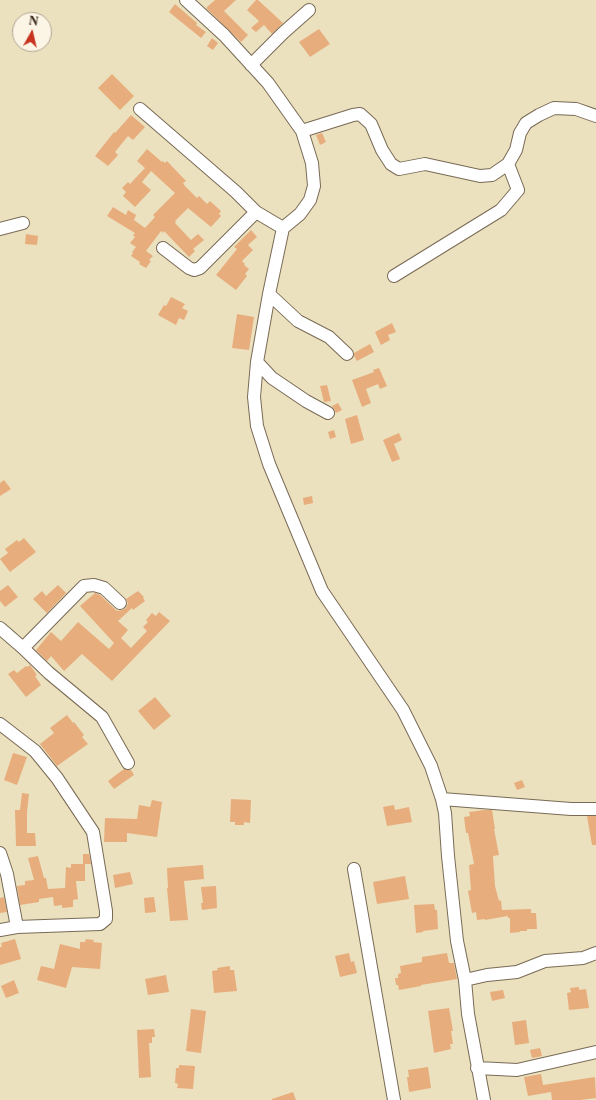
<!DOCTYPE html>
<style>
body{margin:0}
#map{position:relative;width:596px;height:1100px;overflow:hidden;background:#ebe1be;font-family:"Libre Caslon Text",serif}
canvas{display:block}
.north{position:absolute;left:12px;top:12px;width:40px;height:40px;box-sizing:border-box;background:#fcf5e5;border:1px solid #afa495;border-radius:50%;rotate:8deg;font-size:11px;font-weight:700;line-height:16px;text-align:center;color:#3b2a1e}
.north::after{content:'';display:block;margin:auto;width:14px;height:18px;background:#c8321e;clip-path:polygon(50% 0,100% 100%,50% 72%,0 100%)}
</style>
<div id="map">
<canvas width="596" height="1100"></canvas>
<div class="north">N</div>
</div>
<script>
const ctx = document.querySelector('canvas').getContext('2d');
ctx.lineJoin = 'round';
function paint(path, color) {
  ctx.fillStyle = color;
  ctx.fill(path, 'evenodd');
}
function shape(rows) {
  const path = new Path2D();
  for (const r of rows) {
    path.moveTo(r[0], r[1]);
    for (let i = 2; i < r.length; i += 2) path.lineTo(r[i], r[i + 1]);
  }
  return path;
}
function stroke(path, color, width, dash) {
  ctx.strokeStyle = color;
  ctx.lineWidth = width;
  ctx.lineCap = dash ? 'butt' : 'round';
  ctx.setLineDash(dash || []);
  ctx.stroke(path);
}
paint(shape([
 [215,0,236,0,224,11,248,35,241,42,206,8],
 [256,0,258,0,283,23,272,34,264,25,256,32,251,28,259,21,247,10],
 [175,4,197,23,196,25,206,32,201,38,169,12],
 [319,29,330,44,310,57,299,42],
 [212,38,218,43,213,50,207,46],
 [112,74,134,96,120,110,98,88],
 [131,115,145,127,133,140,128,136,115,152,118,155,108,166,95,156,114,132,115,133],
 [322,133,326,142,320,145,316,135],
 [147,149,162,162,163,161,165,163,167,161,186,181,183,183,185,186,197,198,199,196,207,204,210,201,221,211,219,214,221,216,211,227,188,208,175,221,176,222,175,223,191,240,198,234,204,240,193,249,195,251,189,257,164,231,163,233,161,231,146,251,153,256,149,260,151,261,146,268,139,264,140,262,131,256,133,253,132,252,136,247,130,243,135,237,133,235,135,233,107,216,113,207,126,215,128,210,136,215,134,220,145,228,155,217,153,215,175,193,151,171,142,182,151,190,135,207,123,196,126,192,122,188,128,182,130,184,145,168,137,161],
 [251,230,257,237,248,245,253,250,242,261,245,264,244,265,249,269,245,274,247,276,236,290,216,275,237,249,234,247],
 [26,234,38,236,37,245,25,244],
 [171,297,185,304,182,308,188,311,184,320,179,318,176,325,158,315,164,305,166,306],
 [237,314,254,317,249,350,232,348],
 [392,323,396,332,388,335,390,340,381,345,375,332],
 [370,344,374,352,357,361,354,356,354,353],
 [379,368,387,386,380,389,378,384,366,389,371,403,362,407,352,380,374,372,373,370],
 [327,385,331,401,324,402,320,386],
 [338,403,342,410,336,413,332,406],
 [357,415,364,440,351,444,345,419],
 [334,430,336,437,330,439,328,432],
 [399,433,402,440,394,444,400,459,392,462,383,440],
 [4,480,11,489,0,496,0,483],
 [312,496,313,503,304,505,303,498],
 [24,538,36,552,10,572,0,559,8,553,5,549,17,540,19,542],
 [8,585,18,597,5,607,0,601,0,591],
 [58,585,66,593,47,613,33,599,42,591,46,596],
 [138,591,144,597,143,598,145,601,133,610,132,608,118,621,128,630,121,638,131,648,147,631,143,627,148,622,146,620,152,613,156,616,159,612,170,621,112,681,82,654,64,671,51,656,47,661,36,650,51,632,61,641,78,622,109,649,114,643,80,606,95,593,100,595,117,611,122,610,126,608,128,603,126,599],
 [30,665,37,675,35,676,41,685,26,697,8,674,14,670,17,673,26,666,27,667],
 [155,697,171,716,154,730,138,711],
 [67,715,73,723,74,722,84,735,82,737,88,744,57,766,40,744,54,733,50,728],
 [13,753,27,757,17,785,4,780],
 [124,769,131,770,134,775,114,789,108,781],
 [522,780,525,787,517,790,514,783],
 [22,793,29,794,27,812,27,833,35,833,36,846,16,846,15,810,20,810],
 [231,799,251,800,250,823,244,822,244,825,235,825,235,822,230,822],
 [152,800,162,802,157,837,127,833,127,842,104,842,105,818,137,819,139,805,150,807],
 [394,805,395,810,409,807,412,822,387,826,383,807],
 [484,810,492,810,495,829,494,829,499,855,493,856,495,886,499,901,501,900,502,910,531,909,531,913,536,913,537,929,527,929,527,931,520,931,520,932,510,933,510,918,508,918,508,916,485,920,485,919,477,920,476,912,472,913,468,891,471,890,469,865,474,864,468,833,466,833,464,817,470,816,469,812],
 [587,816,596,816,596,845,592,845],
 [83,854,89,854,91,864,85,864,85,881,76,881,78,899,73,900,73,907,62,908,62,905,54,906,53,897,39,899,39,902,20,905,17,886,25,885,25,881,34,880,28,858,38,856,44,878,46,878,48,889,65,888,66,867,71,868,71,864,83,864],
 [203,865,204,879,184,881,188,920,170,921,167,888,168,888,167,868],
 [130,872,133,884,115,888,113,875],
 [405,876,409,899,377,904,373,882],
 [216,886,217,908,202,910,201,903,203,903,201,887],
 [4,897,7,912,0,913,0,898],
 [154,897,156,912,145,913,144,898],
 [434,904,435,910,437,910,438,929,423,931,423,932,416,933,414,905],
 [15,939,21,959,0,965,0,947,2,947,1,943],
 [86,939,94,940,93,942,102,943,100,969,72,967,66,988,37,980,41,966,54,969,60,944,80,949,80,942,85,942],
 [349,953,351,962,354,961,357,973,340,977,335,956],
 [447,953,449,963,454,963,457,979,421,985,421,986,399,990,398,985,396,985,395,978,398,978,398,974,401,973,400,966,422,962,422,957],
 [230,966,230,970,234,970,237,991,214,993,212,971,218,970,217,968],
 [166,975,169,992,148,995,145,979],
 [14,980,19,993,6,998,1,986],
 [579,987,579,990,586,989,589,1008,569,1010,567,993,571,992,570,988],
 [503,990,505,998,492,1001,490,992],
 [449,1008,453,1031,451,1031,453,1044,450,1044,451,1049,434,1053,428,1011],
 [191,1009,206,1011,201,1053,186,1051],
 [526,1020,529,1043,515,1045,512,1022],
 [154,1029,155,1037,152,1037,152,1043,149,1043,151,1077,139,1078,137,1030],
 [540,1048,542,1056,532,1058,530,1050],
 [179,1065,195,1066,193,1089,177,1088,178,1084,175,1083,176,1068,179,1068],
 [428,1067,431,1088,409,1092,407,1077,409,1077,408,1070],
 [541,1074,543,1085,595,1077,596,1098,580,1100,552,1100,551,1092,528,1096,524,1077],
 [293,1092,296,1100,272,1100,272,1099]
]), '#e8ad7d');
const minor = shape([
 [186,0,224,35,268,83,302,131,312,163,314,186,310,200,300,214,283,228,269,294,257,362,272,378,306,401,328,413],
 [251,65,283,33,309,10],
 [140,109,236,192,256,212,283,228],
 [302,131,353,115,360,114,371,124,382,150,391,164,399,169,425,164,480,176,492,175,508,164,516,150,520,133,526,123,539,115,554,108,576,109,596,116],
 [0,229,23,223],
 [163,248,189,268,194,270,200,268,256,212],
 [394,276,501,210,518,190,508,164],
 [269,294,298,321,329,337,347,354],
 [257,362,254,397,257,426,269,464,322,591,403,710,431,766,442,799],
 [0,628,23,648,49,673,102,717,128,763],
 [23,648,84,586,94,585,104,588,120,603],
 [0,724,35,751,57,778,93,832,106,911,106,919,100,924,17,927,0,930],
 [0,853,7,874,17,927],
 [354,869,394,1100],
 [465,980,487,975,517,972,545,961,583,958,596,953],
 [477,1068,517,1070,596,1052],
 [484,1100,468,1014,465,980,457,941,448,856,445,813,442,799,571,809,596,809]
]);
stroke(minor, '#796a56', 14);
stroke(minor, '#fff', 12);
</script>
